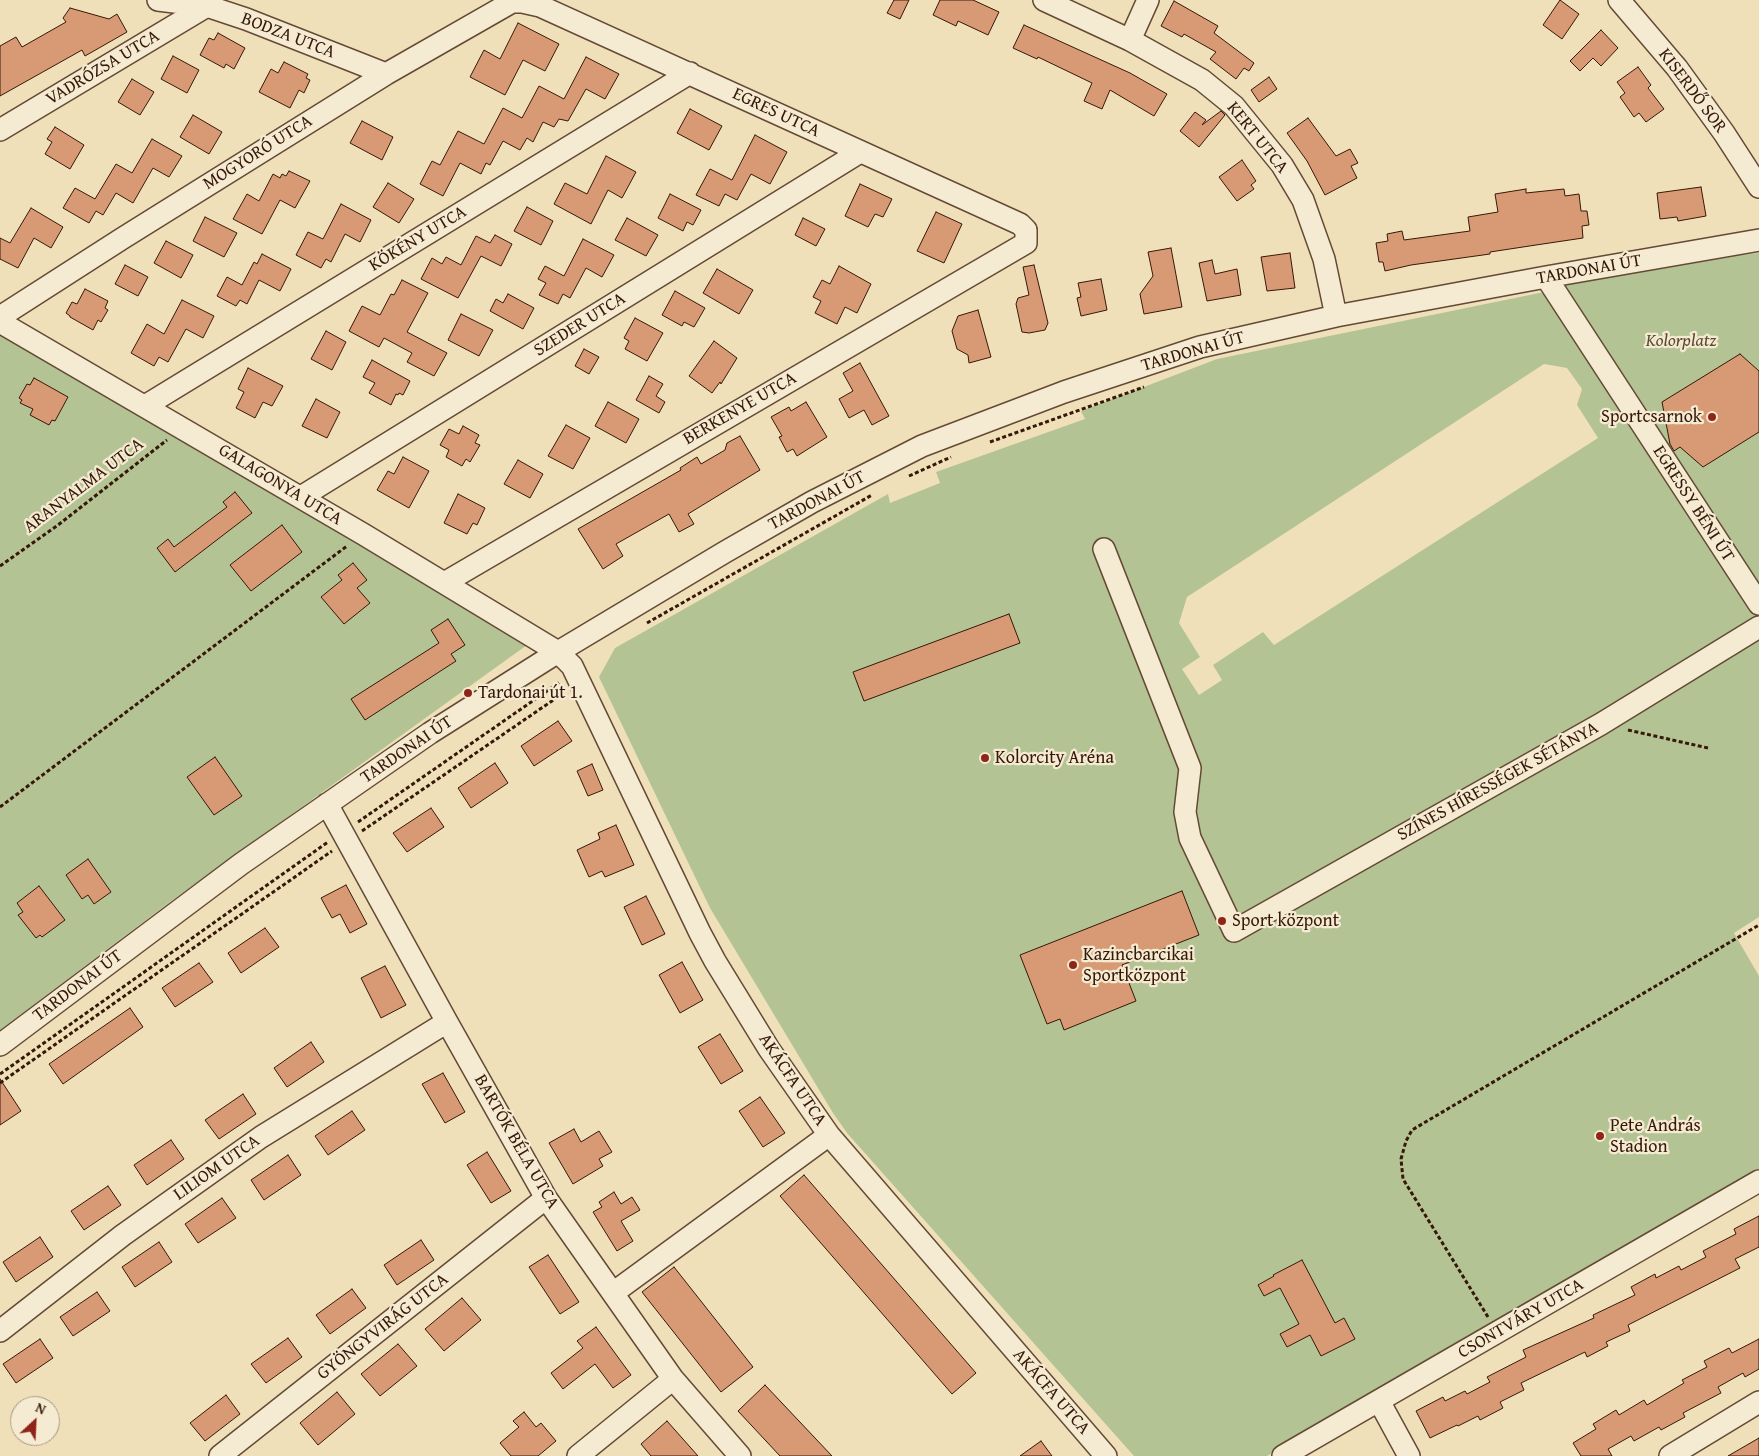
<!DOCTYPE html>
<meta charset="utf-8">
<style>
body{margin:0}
#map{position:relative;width:1759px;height:1456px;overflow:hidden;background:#f0e0ba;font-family:"Gentium Book Plus",serif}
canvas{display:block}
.north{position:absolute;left:10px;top:1396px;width:50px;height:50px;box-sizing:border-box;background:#f5ebd2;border:1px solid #a99782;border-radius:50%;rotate:25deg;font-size:14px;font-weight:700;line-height:20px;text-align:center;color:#361809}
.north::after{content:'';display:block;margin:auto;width:18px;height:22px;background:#8f2418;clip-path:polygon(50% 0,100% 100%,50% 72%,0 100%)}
</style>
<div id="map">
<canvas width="1759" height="1456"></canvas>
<div class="north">N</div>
</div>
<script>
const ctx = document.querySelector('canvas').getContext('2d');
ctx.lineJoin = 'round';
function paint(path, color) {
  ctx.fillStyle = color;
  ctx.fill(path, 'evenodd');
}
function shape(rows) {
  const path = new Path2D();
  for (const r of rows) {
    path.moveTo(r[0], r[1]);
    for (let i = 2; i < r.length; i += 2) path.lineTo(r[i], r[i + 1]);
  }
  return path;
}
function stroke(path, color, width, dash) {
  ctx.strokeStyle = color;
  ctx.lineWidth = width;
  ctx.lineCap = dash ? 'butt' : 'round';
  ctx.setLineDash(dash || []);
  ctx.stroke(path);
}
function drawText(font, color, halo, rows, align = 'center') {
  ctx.font = font + ' "Gentium Book Plus",serif';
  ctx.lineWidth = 4.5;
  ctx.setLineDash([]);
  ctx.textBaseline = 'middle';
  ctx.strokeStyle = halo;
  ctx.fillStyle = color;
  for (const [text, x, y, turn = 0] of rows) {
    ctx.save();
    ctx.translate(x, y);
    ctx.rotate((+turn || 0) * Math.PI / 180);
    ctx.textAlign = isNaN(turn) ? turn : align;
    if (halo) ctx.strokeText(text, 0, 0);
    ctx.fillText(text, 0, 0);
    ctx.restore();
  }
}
paint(shape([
 [1759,253,1759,594,1569,326,1759,619,1759,917,1734,933,1759,976,1759,1169,1267,1456,1134,1456,847,1133,833,1113,710,908,599,677,615,648,888,494,890,503,940,483,936,472,1085,419,1081,411,1217,359,1554,290,1546,277],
 [1544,364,1567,368,1582,389,1577,405,1598,438,1274,645,1263,632,1213,665,1222,680,1199,695,1182,669,1200,657,1179,623,1187,597],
 [0,335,215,457,527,645,171,901,0,1030]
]), '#b4c394');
const building = shape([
 [894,0,909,0,900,19,887,13,894,0],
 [940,0,973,0,999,12,988,35,958,21,956,26,933,15,940,0],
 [1560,0,1579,14,1562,39,1543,25,1560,0],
 [1174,1,1218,26,1214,33,1254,63,1249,71,1244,68,1236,79,1210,59,1216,52,1184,34,1182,37,1161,26,1174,1],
 [70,8,109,19,117,14,127,32,85,56,82,50,0,96,0,46,16,37,22,47,66,22,63,18,70,8],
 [518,23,559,44,545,71,523,60,505,95,470,77,484,50,500,59,518,23],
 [1024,25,1130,73,1167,94,1154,116,1110,90,1102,109,1084,101,1092,83,1038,57,1037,59,1013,48,1024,25],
 [1601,30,1618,48,1601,66,1593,58,1580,71,1570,61,1601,30],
 [218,33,245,48,234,69,226,64,224,68,200,55,209,38,214,40,218,33],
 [173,56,199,70,187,93,161,79,173,56],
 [586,57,619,74,605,99,586,89,568,121,559,119,554,127,543,122,533,142,527,138,520,150,503,141,490,165,486,163,481,174,460,163,443,196,420,184,432,161,440,165,458,131,484,144,503,108,522,118,539,86,564,99,586,57],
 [284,62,308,74,306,78,310,80,304,93,299,90,290,108,259,92,271,69,278,73,284,62],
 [1638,67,1651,85,1648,88,1664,109,1646,122,1639,113,1634,117,1620,97,1625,93,1617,82,1638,67],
 [1269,77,1277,89,1259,102,1251,90,1269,77],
 [132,79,154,92,140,115,118,102,132,79],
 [690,109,722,126,709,150,677,133,690,109],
 [1221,111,1225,115,1199,147,1180,131,1195,112,1206,120,1202,125,1221,111],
 [193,115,222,132,209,154,180,137,193,115],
 [1308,118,1336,156,1350,149,1358,163,1351,166,1357,178,1325,195,1307,161,1287,133,1308,118],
 [362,121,393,137,382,160,350,143,362,121],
 [55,127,84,145,70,169,45,154,52,142,47,139,55,127],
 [755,135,787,152,770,184,751,174,737,200,725,194,719,206,696,195,710,169,732,180,755,135],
 [152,139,182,156,169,177,153,168,133,203,116,193,103,215,96,211,89,223,63,208,75,188,95,199,116,164,132,173,152,139],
 [606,156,636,172,622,198,608,190,591,224,554,204,565,183,587,194,606,156],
 [1242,160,1256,181,1251,185,1254,189,1237,201,1219,177,1242,160],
 [289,171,310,181,295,208,280,200,262,234,233,219,247,194,259,201,273,174,280,178,282,174,286,176,289,171],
 [388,183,414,199,399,223,373,207,388,183],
 [860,184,892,199,883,217,875,214,868,227,845,216,860,184],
 [1701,187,1706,216,1678,221,1677,217,1660,219,1657,193,1701,187],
 [1526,189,1526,193,1564,189,1565,196,1579,194,1581,211,1587,211,1589,225,1582,226,1583,238,1536,245,1490,252,1490,254,1411,265,1385,271,1383,262,1379,262,1376,243,1388,241,1387,234,1402,231,1404,240,1470,231,1468,217,1498,212,1495,194,1526,189],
 [670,194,701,210,693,225,687,222,683,231,658,218,670,194],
 [341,204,371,220,360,242,345,234,331,262,326,259,321,268,296,255,308,232,323,239,341,204],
 [527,207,553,221,541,245,514,231,527,207],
 [31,208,63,227,51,248,34,238,18,268,0,259,0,238,10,243,31,208],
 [936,212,962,224,944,263,917,251,936,212],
 [205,217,237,233,224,257,193,241,205,217],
 [627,218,658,235,646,256,615,240,627,218],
 [803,218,825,229,816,246,795,235,803,218],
 [495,235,512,244,501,266,481,256,458,298,421,279,432,258,442,264,446,257,461,265,476,236,490,243,495,235],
 [583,239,614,255,602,277,586,268,570,298,563,294,558,304,539,295,546,283,538,279,545,266,564,276,583,239],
 [166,241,193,255,181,278,154,263,166,241],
 [1171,248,1182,307,1144,314,1140,294,1153,276,1148,252,1171,248],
 [1290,253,1295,288,1267,291,1261,257,1290,253],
 [262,254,291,269,280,291,259,280,247,304,240,300,236,306,217,296,227,277,242,285,254,262,257,264,262,254],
 [1212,260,1215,274,1237,269,1241,295,1207,301,1199,263,1212,260],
 [125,265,148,277,138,296,115,284,125,265],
 [1034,265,1048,323,1045,330,1029,333,1022,332,1016,304,1018,298,1029,295,1023,267,1034,265],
 [839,266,871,284,857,313,845,307,837,324,815,313,821,301,813,297,822,280,830,284,839,266],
 [717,269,753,290,739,314,703,293,717,269],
 [1101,279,1107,310,1081,316,1077,298,1081,297,1078,283,1101,279],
 [402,280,428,293,407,332,447,353,434,376,407,362,412,353,384,338,379,347,349,331,362,306,380,315,391,294,394,295,402,280],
 [85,289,108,301,105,308,108,310,101,322,98,320,93,330,70,317,70,316,66,313,72,302,77,304,85,289],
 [675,291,705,308,694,327,684,322,682,326,662,315,675,291],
 [508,294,534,308,523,329,490,311,496,299,503,303,508,294],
 [182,300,214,316,203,338,186,329,168,362,159,357,154,366,131,353,147,324,164,334,182,300],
 [978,310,991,357,969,363,968,355,957,349,952,331,958,316,978,310],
 [461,314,493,330,479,356,448,340,461,314],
 [635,318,663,333,647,361,625,349,629,341,624,338,635,318],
 [326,331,346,342,332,370,311,359,326,331],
 [714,341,737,358,721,384,720,382,712,393,689,376,714,341],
 [584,349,599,357,589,374,575,366,584,349],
 [1740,354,1759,371,1759,432,1703,467,1680,447,1674,451,1670,444,1662,402,1740,354],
 [372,360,410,381,403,395,399,393,398,395,396,394,391,405,369,393,375,383,363,377,372,360],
 [860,363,889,416,872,425,864,410,849,418,839,399,853,391,843,373,860,363],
 [248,368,283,386,272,406,263,402,255,418,236,408,244,392,238,389,248,368],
 [649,376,663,384,656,396,665,402,659,413,636,400,649,376],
 [34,378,68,397,55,421,52,420,49,425,30,415,33,409,20,403,22,400,19,398,27,384,30,385,34,378],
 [316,399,340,412,327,438,302,426,316,399],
 [608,402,639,419,626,443,595,426,608,402],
 [806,402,827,437,797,456,793,449,787,452,779,437,782,436,771,417,789,407,791,411,806,402],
 [566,425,590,438,573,469,548,456,566,425],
 [463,426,479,435,475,443,480,445,470,462,466,459,462,466,446,457,449,450,440,445,449,429,459,434,463,426],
 [740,436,760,470,688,514,694,524,679,532,669,514,616,544,623,556,603,569,578,529,681,470,680,468,697,457,701,464,725,450,727,443,740,436],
 [403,457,429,471,409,508,377,490,388,471,394,474,403,457],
 [518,460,543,474,530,498,504,484,518,460],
 [235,492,252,513,175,572,157,548,168,539,174,547,227,507,223,502,235,492],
 [458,494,485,508,477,525,473,523,467,534,444,523,458,494],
 [282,525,302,552,251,591,230,565,282,525],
 [353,563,367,580,357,588,370,603,344,624,321,597,342,580,338,575,353,563],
 [1009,614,1020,643,864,701,853,672,1009,614],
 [448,619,465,645,451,654,456,661,365,720,351,699,439,643,431,630,448,619],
 [558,721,572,741,534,766,521,746,558,721],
 [215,757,242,796,214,815,187,777,215,757],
 [495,763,508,783,471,808,458,788,495,763],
 [592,764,603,790,588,796,577,771,592,764],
 [431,808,444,827,407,852,393,833,431,808],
 [616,825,634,865,605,877,602,871,589,877,577,850,600,839,598,833,616,825],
 [88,859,111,892,94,904,88,895,82,899,66,875,88,859],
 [346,885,367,924,350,933,340,914,332,918,321,898,346,885],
 [39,886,65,920,42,937,40,935,36,938,18,915,23,912,17,903,39,886],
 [1182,891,1199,935,1122,965,1136,1001,1064,1030,1060,1019,1047,1024,1020,955,1182,891],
 [646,896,665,934,642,945,624,907,646,896],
 [265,928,279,947,241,973,228,953,265,928],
 [682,962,703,1000,680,1013,659,975,682,962],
 [199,963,213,982,175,1007,162,988,199,963],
 [385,966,406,1005,381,1018,361,978,385,966],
 [130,1008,143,1027,63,1084,49,1064,130,1008],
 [720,1034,743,1071,721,1084,698,1047,720,1034],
 [311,1042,324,1062,287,1087,274,1068,311,1042],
 [443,1073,465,1112,445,1123,422,1084,443,1073],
 [0,1079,21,1111,0,1125,0,1079],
 [243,1094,256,1114,219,1139,205,1120,243,1094],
 [760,1097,785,1133,763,1147,739,1111,760,1097],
 [352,1111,365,1130,328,1155,315,1136,352,1111],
 [574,1129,581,1142,599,1131,612,1152,599,1159,603,1166,573,1184,549,1143,574,1129],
 [171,1140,184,1159,147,1185,134,1165,171,1140],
 [487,1152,511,1191,491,1203,467,1165,487,1152],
 [288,1155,301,1175,264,1200,251,1180,288,1155],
 [804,1175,976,1373,952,1394,780,1196,804,1175],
 [108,1186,121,1205,84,1230,71,1211,108,1186],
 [614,1192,621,1204,632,1197,640,1210,621,1221,633,1241,617,1251,593,1212,602,1207,599,1202,614,1192],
 [222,1198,236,1218,198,1243,185,1224,222,1198],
 [1759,1216,1759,1247,1735,1259,1740,1268,1628,1325,1630,1331,1606,1342,1608,1346,1587,1357,1585,1352,1521,1383,1524,1390,1500,1402,1503,1408,1480,1420,1478,1416,1458,1426,1457,1425,1430,1438,1416,1411,1443,1397,1445,1401,1465,1391,1467,1394,1490,1382,1487,1377,1526,1357,1523,1350,1594,1318,1593,1315,1635,1295,1631,1287,1655,1274,1656,1278,1679,1266,1681,1270,1706,1257,1703,1251,1736,1234,1734,1229,1759,1216],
 [40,1237,53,1257,16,1282,3,1262,40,1237],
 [421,1240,434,1260,397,1285,384,1265,421,1240],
 [159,1242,172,1262,135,1287,122,1267,159,1242],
 [548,1255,579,1302,560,1314,529,1267,548,1255],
 [1302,1260,1335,1323,1344,1318,1355,1339,1321,1356,1310,1335,1287,1347,1280,1334,1299,1324,1280,1288,1264,1296,1258,1285,1274,1276,1273,1275,1302,1260],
 [674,1267,753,1367,721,1392,642,1292,674,1267],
 [352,1289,366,1308,330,1334,316,1315,352,1289],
 [97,1292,110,1311,73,1336,60,1317,97,1292],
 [462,1298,481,1320,444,1351,425,1329,462,1298],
 [596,1327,631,1375,613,1388,595,1364,563,1389,551,1373,583,1348,577,1341,596,1327],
 [288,1338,302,1357,266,1383,251,1364,288,1338],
 [40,1339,53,1358,16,1383,3,1364,40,1339],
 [1759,1339,1759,1369,1745,1377,1743,1373,1718,1387,1721,1393,1683,1413,1685,1417,1661,1430,1659,1427,1634,1441,1631,1436,1608,1449,1612,1456,1581,1456,1573,1443,1596,1429,1593,1424,1616,1410,1619,1415,1644,1400,1647,1405,1684,1383,1682,1380,1707,1367,1704,1361,1729,1348,1732,1353,1759,1339],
 [398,1344,417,1366,380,1396,361,1374,398,1344],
 [765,1385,832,1456,780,1456,738,1411,765,1385],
 [337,1392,355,1414,318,1445,300,1423,337,1392],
 [226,1395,240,1414,205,1441,190,1423,226,1395],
 [524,1412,536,1427,541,1423,556,1441,538,1456,511,1456,500,1443,519,1427,513,1421,524,1412],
 [667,1421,698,1456,651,1456,641,1444,667,1421],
 [1759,1438,1759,1456,1728,1456,1759,1438],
 [1041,1441,1052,1456,1020,1456,1041,1441]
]);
paint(building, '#d89a74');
stroke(building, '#361809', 1);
const minor = shape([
 [158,0,207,6,246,19,386,74],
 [1044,0,1130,40,1202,80,1234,106,1282,165,1303,200,1324,259,1336,316],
 [1619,0,1677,68,1724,133,1759,187],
 [1130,40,1148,0],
 [0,130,207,6],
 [1546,277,1759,604],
 [0,317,123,238,386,74,512,2,522,2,540,6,1020,224,1026,230,1026,243,444,583],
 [0,322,363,534,558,652,572,666,700,933,715,961,769,1049,829,1135,1106,1456],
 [145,406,690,73],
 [301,497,860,152],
 [1104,549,1190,768,1185,812,1190,838,1234,931,1601,724,1759,627],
 [327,804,447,1022,546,1198,673,1379,740,1456],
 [0,1045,241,864,430,733,558,652,725,552,812,502,922,446,1064,392,1200,347,1336,316,1546,277,1759,240],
 [613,1293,829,1135],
 [0,1331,123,1235,261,1137,447,1022],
 [1379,1401,1409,1456],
 [220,1456,546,1198],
 [578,1456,673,1379],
 [1283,1456,1759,1181],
 [1670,1456,1759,1402]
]);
stroke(minor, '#644a35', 24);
stroke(shape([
 [990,442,1144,387],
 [909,476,951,457],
 [0,566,58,525,167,440],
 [647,623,872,495],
 [1628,730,1708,748],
 [0,807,347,546],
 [358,822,560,682],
 [362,831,565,692],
 [0,1074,328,842],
 [0,1083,332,851],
 [1488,1317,1403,1179,1401,1159,1406,1141,1412,1130,1759,925]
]), '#361809', 3, [4, 2.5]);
stroke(minor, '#f5ebd2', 21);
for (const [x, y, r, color] of [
 [1712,417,5,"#8f2418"],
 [468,693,5,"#8f2418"],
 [985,758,5,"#8f2418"],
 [1222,921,5,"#8f2418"],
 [1073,965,5,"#8f2418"],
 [1600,1136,5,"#8f2418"]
]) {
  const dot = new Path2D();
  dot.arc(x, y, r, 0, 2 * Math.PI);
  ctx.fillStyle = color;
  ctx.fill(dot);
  stroke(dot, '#f5ebd2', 2);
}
drawText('18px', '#361809', '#f5ebd2', [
 ["BODZA UTCA",288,36,21],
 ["VADRÓZSA UTCA",103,68,-31],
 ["KISERDŐ SOR",1692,91,53],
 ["EGRES UTCA",776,113,25],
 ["KERT UTCA",1257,138,51],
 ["MOGYORÓ UTCA",258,153,-32],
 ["KÖKÉNY UTCA",418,239,-31],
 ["TARDONAI ÚT",1589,270,-10],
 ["SZEDER UTCA",580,325,-32],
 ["TARDONAI ÚT",1193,352,-16],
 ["BERKENYE UTCA",740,409,-30],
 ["GALAGONYA UTCA",280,485,31],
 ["ARANYALMA UTCA",84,486,-37],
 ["TARDONAI ÚT",817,501,-28],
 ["EGRESSY BÉNI ÚT",1693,504,57],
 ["TARDONAI ÚT",407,750,-34],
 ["SZÍNES HÍRESSÉGEK SÉTÁNYA",1498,782,-29],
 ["TARDONAI ÚT",78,986,-37],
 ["AKÁCFA UTCA",792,1080,56],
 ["BARTÓK BÉLA UTCA",516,1142,60],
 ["LILIOM UTCA",217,1168,-35],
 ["CSONTVÁRY UTCA",1521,1319,-30],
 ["GYÖNGYVIRÁG UTCA",383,1327,-38],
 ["AKÁCFA UTCA",1051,1392,49]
]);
drawText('italic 18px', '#5c4b33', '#f5ebd2', [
 ["Kolorplatz",1681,341]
]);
drawText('18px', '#361809', '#f5ebd2', [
 ["Sportcsarnok",1702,417,"right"],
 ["Tardonai út 1.",478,693],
 ["Kolorcity Aréna",995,758],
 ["Sport központ",1232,921],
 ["Kazincbarcikai",1083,955],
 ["Sportközpont",1083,976],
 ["Pete András",1610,1126],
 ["Stadion",1610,1147]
], 'left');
</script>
